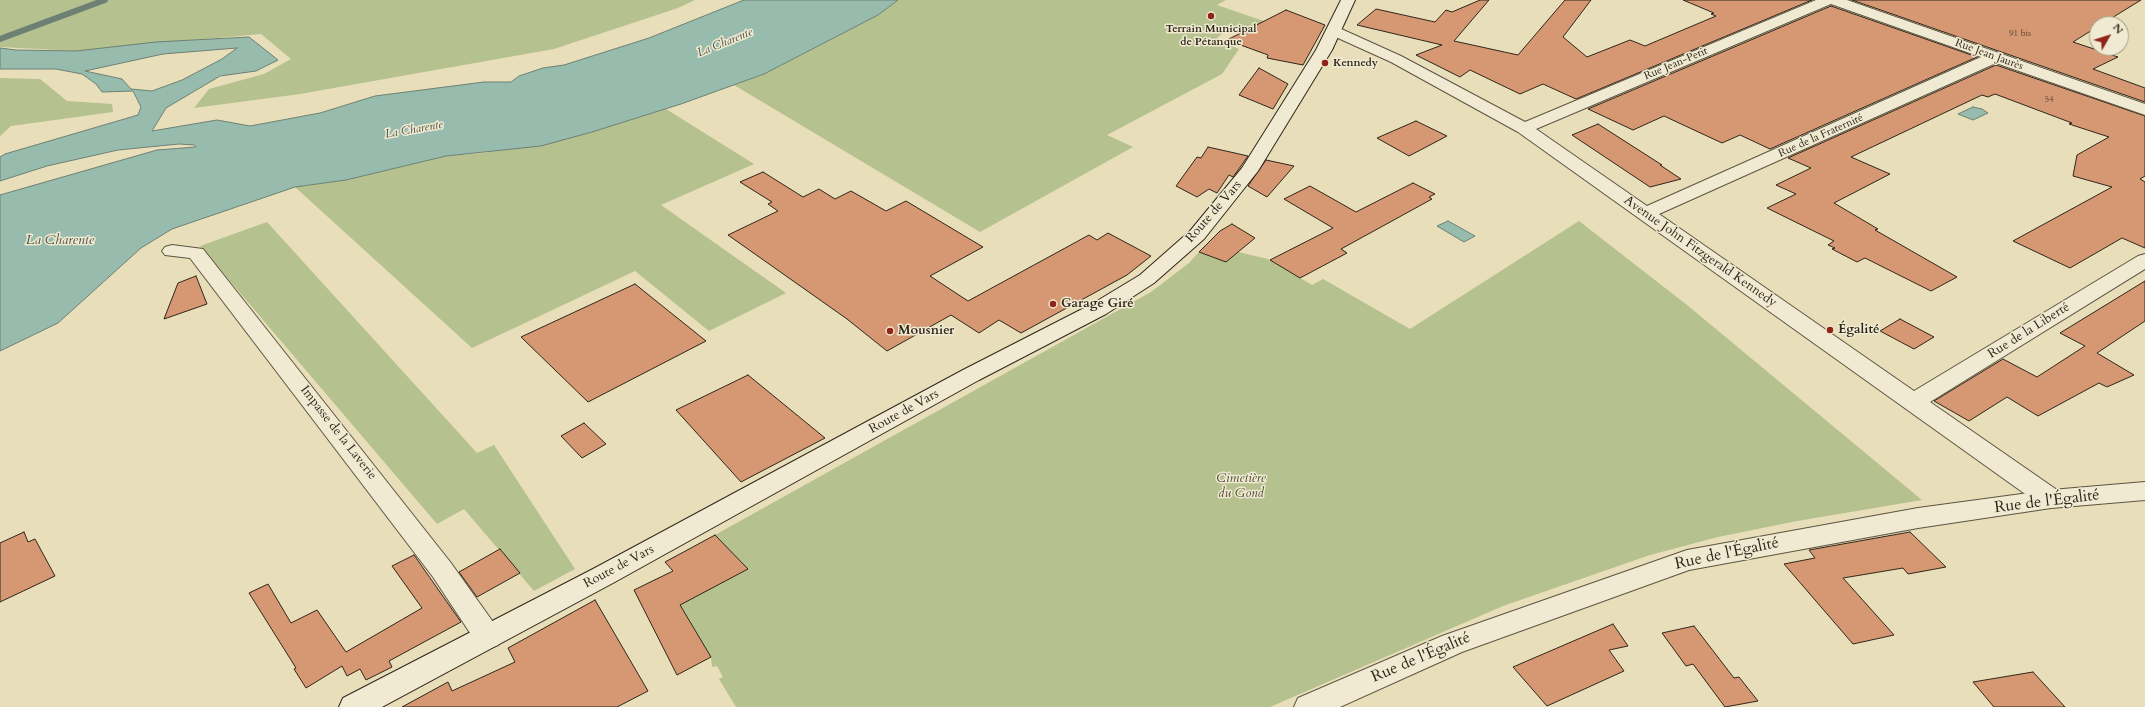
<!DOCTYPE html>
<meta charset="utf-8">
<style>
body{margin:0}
#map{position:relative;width:2145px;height:707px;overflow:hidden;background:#e8deb9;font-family:Cardo,serif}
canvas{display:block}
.north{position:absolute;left:2089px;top:16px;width:40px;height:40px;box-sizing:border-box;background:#f0ead2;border:1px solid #a39c88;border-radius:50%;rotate:51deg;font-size:11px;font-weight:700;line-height:16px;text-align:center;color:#2f261a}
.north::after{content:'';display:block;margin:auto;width:14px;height:18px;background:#8f2418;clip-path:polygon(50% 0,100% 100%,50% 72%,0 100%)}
</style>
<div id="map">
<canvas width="2145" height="707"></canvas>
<div class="north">N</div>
</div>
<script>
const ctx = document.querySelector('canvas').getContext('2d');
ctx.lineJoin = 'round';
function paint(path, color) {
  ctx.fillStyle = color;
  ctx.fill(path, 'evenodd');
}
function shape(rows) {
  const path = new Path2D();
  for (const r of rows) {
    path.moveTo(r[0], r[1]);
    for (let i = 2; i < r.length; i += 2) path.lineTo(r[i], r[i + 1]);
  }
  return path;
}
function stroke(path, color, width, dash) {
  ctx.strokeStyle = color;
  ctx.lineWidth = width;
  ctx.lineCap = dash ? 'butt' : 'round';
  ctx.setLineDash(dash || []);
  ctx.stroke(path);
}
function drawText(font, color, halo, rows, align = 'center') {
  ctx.font = font + ' Cardo,serif';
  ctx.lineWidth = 3;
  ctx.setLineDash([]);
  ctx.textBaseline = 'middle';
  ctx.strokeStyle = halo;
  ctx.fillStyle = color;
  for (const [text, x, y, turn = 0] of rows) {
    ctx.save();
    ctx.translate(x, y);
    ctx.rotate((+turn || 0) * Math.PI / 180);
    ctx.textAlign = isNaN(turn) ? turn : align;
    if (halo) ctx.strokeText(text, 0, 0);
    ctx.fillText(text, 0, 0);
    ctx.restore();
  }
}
paint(shape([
 [0,0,695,0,678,8,554,49,300,94,194,108,209,89,264,74,291,59,261,34,76,51,0,47],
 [898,0,1226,0,1217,5,1281,27,1262,40,1226,30,1216,39,1239,49,1222,74,1107,135,1133,147,980,232,734,85,764,74,878,15],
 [0,78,40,79,67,101,112,104,113,112,11,126,0,136],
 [666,109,754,164,661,205,786,293,709,331,635,271,472,348,295,187,346,180,446,156,484,153,592,132],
 [1579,221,1687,305,1922,500,1797,521,1718,537,1650,555,1503,606,1270,707,736,707,719,679,723,677,717,666,712,667,711,657,679,604,747,569,715,535,1151,292,1189,263,1199,252,1226,262,1238,252,1268,259,1312,285,1323,279,1410,329],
 [267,222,477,453,494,445,575,569,534,591,464,509,437,524,200,246]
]), '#b5c18f');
const water = shape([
 [744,0,898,0,878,15,764,74,681,104,592,132,541,146,446,156,346,180,295,187,172,229,141,248,58,323,0,351,0,195,157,150,196,147,194,145,179,144,118,150,47,166,0,181,0,157,5,154,138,115,141,107,133,91,102,92,96,84,82,74,56,69,0,69,0,48,16,50,76,51,156,42,249,37,278,60,256,71,220,76,166,108,152,131,217,120,250,126,320,113,375,96,484,82,511,82,519,76,543,68,564,65,649,38,744,0],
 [237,48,222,59,182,80,152,91,131,89,122,79,85,71,163,54,237,48],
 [1973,107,1982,109,1988,113,1973,120,1958,114,1973,107],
 [1448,221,1475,236,1464,242,1437,226,1448,221]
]);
paint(water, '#97bcae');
stroke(water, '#6d8073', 1);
stroke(shape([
 [0,39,105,0]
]), '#6d8073', 6);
const building = shape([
 [1480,0,1489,0,1454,41,1518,55,1565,0,1591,0,1563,37,1587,57,1630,40,1645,46,1716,16,1711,14,1714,13,1683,0,1812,0,1576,99,1543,84,1520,94,1470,70,1460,77,1416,55,1442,45,1357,25,1376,9,1435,22,1446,10,1452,12,1480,0],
 [1852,0,2141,0,2102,24,2097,24,2097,27,2073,42,2118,57,2093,69,2145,88,2145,102,1852,0],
 [1831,6,1977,57,1770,149,1740,135,1722,143,1664,116,1633,130,1588,109,1831,6],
 [1286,10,1325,25,1303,65,1267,58,1268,55,1227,40,1286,10],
 [1996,65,2145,116,2145,176,2140,179,2145,182,2145,248,2122,238,2070,268,2013,241,2112,187,2073,176,2077,155,2109,137,2069,124,2072,123,1995,94,1988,97,1982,95,1851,157,1890,174,1834,203,1878,229,1875,230,1957,277,1931,291,1865,258,1857,262,1832,249,1835,248,1828,245,1834,241,1767,208,1796,194,1776,185,1811,168,1788,158,1996,65],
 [1259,68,1288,84,1273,109,1239,95,1259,68],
 [1416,121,1447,136,1409,156,1377,138,1416,121],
 [1598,124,1662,165,1660,165,1681,179,1650,187,1572,135,1598,124],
 [1208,147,1248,156,1233,177,1229,175,1217,193,1209,189,1197,197,1176,186,1197,157,1201,158,1208,147],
 [1266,160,1294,166,1267,197,1248,186,1266,160],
 [763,172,803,197,819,189,835,199,851,191,886,211,906,201,983,247,930,276,968,301,1089,235,1097,240,1108,233,1151,256,1127,275,1021,333,999,320,979,333,951,315,887,351,847,319,728,235,778,211,768,204,772,202,740,182,763,172],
 [1413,183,1435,194,1429,197,1432,199,1341,249,1347,253,1300,278,1270,260,1333,228,1284,199,1310,186,1356,212,1413,183],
 [1232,224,1255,238,1226,262,1199,252,1220,231,1232,224],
 [196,276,207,304,164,319,178,283,196,276],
 [2145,281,2145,321,2097,353,2134,375,2107,387,2099,383,2038,416,2007,397,1969,421,1934,401,2003,359,2037,377,2085,346,2060,333,2145,281],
 [635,284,706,341,588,402,521,337,635,284],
 [1900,319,1934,337,1914,349,1880,331,1900,319],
 [748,375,825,438,741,482,676,410,748,375],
 [584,423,606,444,582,458,561,436,584,423],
 [24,532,28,542,35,539,55,576,0,602,0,543,24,532],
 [1910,532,1946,567,1908,574,1903,568,1843,578,1894,635,1853,644,1784,564,1815,558,1809,550,1910,532],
 [715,535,748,569,680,605,711,657,677,675,634,590,673,571,665,562,715,535],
 [500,549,520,573,477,597,459,572,500,549],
 [414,555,461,622,389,661,392,667,366,680,360,669,347,676,342,666,306,688,294,669,296,668,249,593,268,584,291,623,317,610,346,652,422,608,392,566,414,555],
 [595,600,648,691,617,707,402,707,448,682,452,691,515,662,508,648,595,600],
 [1613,624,1628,646,1609,650,1624,671,1547,706,1513,667,1613,624],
 [1694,626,1734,678,1739,677,1758,701,1725,707,1693,664,1686,666,1662,633,1694,626],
 [2033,672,2065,707,1994,707,1973,682,2033,672]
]);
paint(building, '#d59873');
stroke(building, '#2f261a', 1);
const minor = shape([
 [1816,0,1847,0,2145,104,2145,115,1996,63,1659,214,1914,391,2138,256,2145,254,2145,269,1930,402,2060,492,2064,499,2060,506,2051,508,2042,506,1518,132,1391,62,1329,34,1327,31,1329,28,1339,28,1401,56,1525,122,1816,0],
 [1831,4,1981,57,1647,206,1536,129,1831,4],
 [172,245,203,249,451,563,498,629,502,637,498,645,488,649,478,645,433,577,190,258,165,255,162,251,165,247,172,245]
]);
const tertiary = shape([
 [2145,482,2145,500,2051,508,1918,528,1689,570,1462,652,1340,707,1294,707,1298,698,1442,636,1687,550,1918,508,2051,490,2145,482]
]);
const secondary = shape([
 [1341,0,1355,0,1332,50,1258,171,1204,239,1154,283,1106,314,979,380,613,583,382,707,339,707,343,698,593,569,963,370,1092,304,1140,275,1190,231,1242,168,1316,50,1341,0]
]);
stroke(minor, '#5d5442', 2);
stroke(tertiary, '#5d5442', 2);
stroke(secondary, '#2f261a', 2);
paint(minor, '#f0ead2');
paint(tertiary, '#f0ead2');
paint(secondary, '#f0ead2');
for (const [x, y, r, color] of [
 [1211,16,4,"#8f2418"],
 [1325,63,4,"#8f2418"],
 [1053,304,4,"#8f2418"],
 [1830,330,4,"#8f2418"],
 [890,331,4,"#8f2418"]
]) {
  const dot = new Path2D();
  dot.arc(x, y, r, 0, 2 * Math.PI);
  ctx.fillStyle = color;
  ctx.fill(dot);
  stroke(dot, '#f0ead2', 1.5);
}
drawText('9px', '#584230', null, [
 ["91 bis",2020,34],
 ["54",2049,100]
]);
drawText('bold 11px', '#2f261a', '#f0ead2', [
 ["Terrain Municipal",1211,29],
 ["de Pétanque",1211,42],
 ["Kennedy",1333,63,"left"]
]);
drawText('11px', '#2f261a', '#f0ead2', [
 ["Rue Jean Jaurès",1989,55,20],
 ["Rue Jean-Petit",1676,64,-23],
 ["Rue de la Fraternité",1821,136,-24]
]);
drawText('italic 12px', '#4e5346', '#f0ead2', [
 ["La Charente",725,43,-22],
 ["La Charente",414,130,-10]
]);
drawText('13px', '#2f261a', '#f0ead2', [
 ["Route de Vars",1214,212,-49],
 ["Avenue John Fitzgerald Kennedy",1700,252,35],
 ["Rue de la Liberté",2029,331,-32],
 ["Route de Vars",904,412,-29],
 ["Impasse de la Laverie",338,433,52],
 ["Route de Vars",619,567,-28]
]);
drawText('bold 13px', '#2f261a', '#f0ead2', [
 ["Garage Giré",1061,304],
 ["Égalité",1838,330],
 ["Mousnier",898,331]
], 'left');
drawText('italic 13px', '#504d37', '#f0ead2', [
 ["Cimetière",1241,479],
 ["du Gond",1241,494]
]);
drawText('italic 14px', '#4e5346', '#f0ead2', [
 ["La Charente",60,241]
]);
drawText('16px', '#2f261a', '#f0ead2', [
 ["Rue de l'Égalité",2047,502,-7],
 ["Rue de l'Égalité",1727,554,-12],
 ["Rue de l'Égalité",1421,658,-23]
]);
</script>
